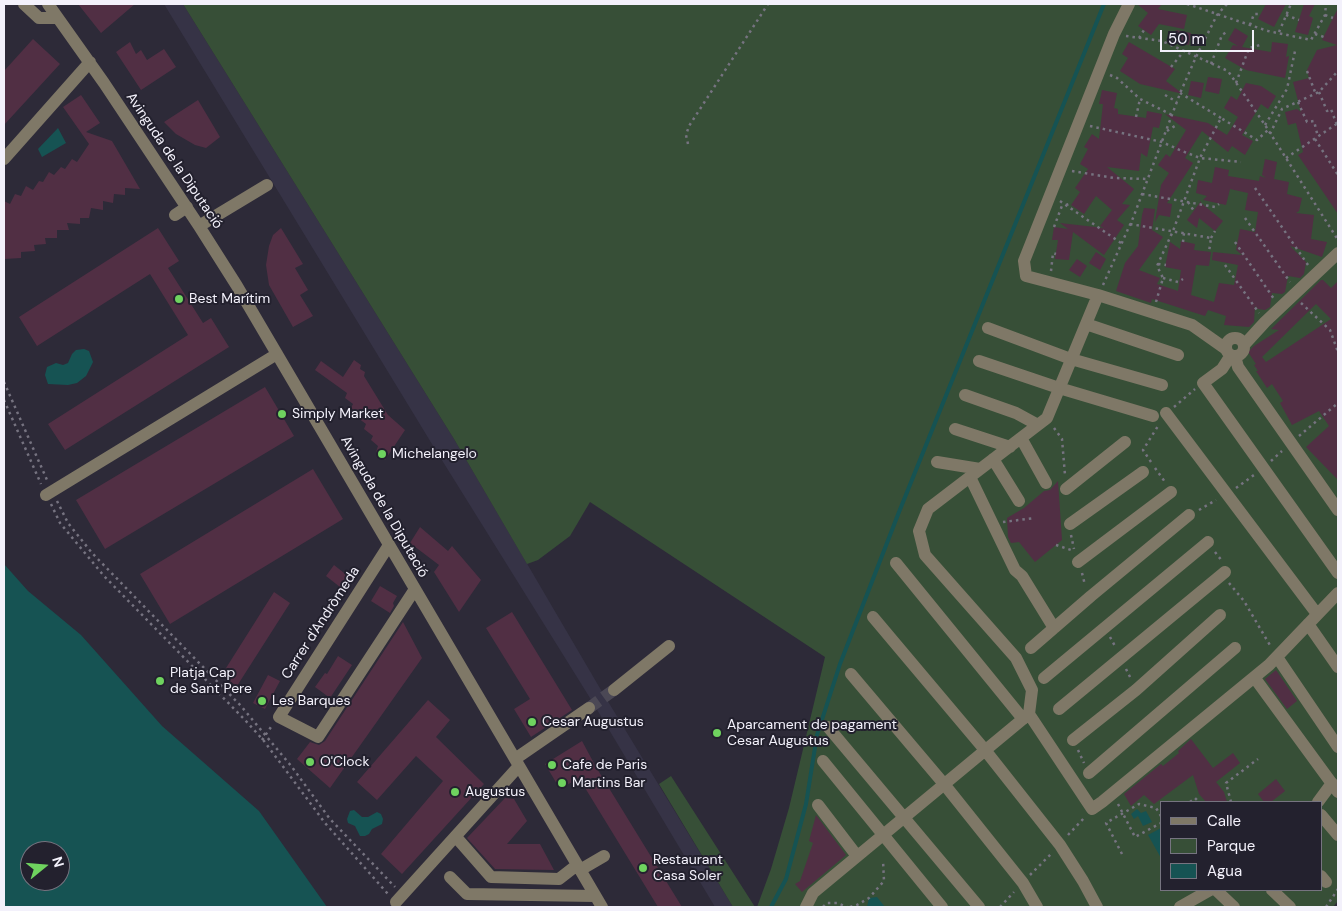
<!DOCTYPE html>
<meta charset="utf-8">
<style>
body{margin:0}
#map{position:relative;width:1342px;height:911px;overflow:hidden;background:#2d2a38;font-family:"DM Sans",sans-serif}
canvas{display:block}
.frame{position:absolute;inset:0;border:5px solid #f3f1fb;pointer-events:none}
.legend{position:absolute;left:1160px;top:801px;width:162px;height:90px;box-sizing:border-box;background:#23212e;border:1px solid #767480;margin:0;padding:6px 9px;list-style:none;font-size:15px;color:#f3f1fb}
.legend li{display:flex;align-items:center;gap:10px;height:25px}
.legend b{width:25px;border:1px solid #767480}
.north{position:absolute;left:20px;top:841px;width:50px;height:50px;box-sizing:border-box;background:#23212e;border:1px solid #767480;border-radius:50%;rotate:73deg;font-size:14px;font-weight:700;line-height:20px;text-align:center;color:#f3f1fb}
.north::after{content:'';display:block;margin:auto;width:18px;height:22px;background:#6fd35f;clip-path:polygon(50% 0,100% 100%,50% 72%,0 100%)}
.scale{position:absolute;left:1160px;top:30px;width:94px;height:22px;box-sizing:border-box;border:2px solid #f3f1fb;border-top:0;padding-left:6px;font-size:15px;line-height:18px;white-space:nowrap;color:#f3f1fb;-webkit-text-stroke:4px #23212e;paint-order:stroke}
</style>
<div id="map">
<canvas width="1342" height="911"></canvas>
<div class="frame"></div>
<ul class="legend">
<li><b style="height:6px;background:#7f7867"></b>Calle</li>
<li><b style="height:14px;background:#374f37"></b>Parque</li>
<li><b style="height:14px;background:#165353"></b>Agua</li>
</ul>
<div class="north">N</div>
<div class="scale">50 m</div>
</div>
<script>
const ctx = document.querySelector('canvas').getContext('2d');
ctx.lineJoin = 'round';
function paint(path, color) {
  ctx.fillStyle = color;
  ctx.fill(path, 'evenodd');
}
function shape(rows) {
  const path = new Path2D();
  for (const r of rows) {
    if (r.length === 3) {
      path.moveTo(r[0] + r[2], r[1]);
      path.arc(r[0], r[1], r[2], 0, 2 * Math.PI);
      continue;
    }
    path.moveTo(r[0], r[1]);
    for (let i = 2; i < r.length; i += 2) path.lineTo(r[i], r[i + 1]);
  }
  return path;
}
function stroke(path, color, width, dash) {
  ctx.strokeStyle = color;
  ctx.lineWidth = width;
  ctx.lineCap = dash ? 'butt' : 'round';
  ctx.setLineDash(dash || []);
  ctx.stroke(path);
}
function drawText(font, color, halo, rows, align = 'center') {
  ctx.font = font + ' "DM Sans",sans-serif';
  ctx.lineWidth = 4;
  ctx.setLineDash([]);
  ctx.textBaseline = 'middle';
  ctx.strokeStyle = halo;
  ctx.fillStyle = color;
  for (const [text, x, y, turn = 0] of rows) {
    ctx.save();
    ctx.translate(x, y);
    ctx.rotate((+turn || 0) * Math.PI / 180);
    ctx.textAlign = isNaN(turn) ? turn : align;
    if (halo) ctx.strokeText(text, 0, 0);
    ctx.fillText(text, 0, 0);
    ctx.restore();
  }
}
paint(shape([
 [164,4,183,4,454,439,601,690,733,907,715,907,590,698,435,449]
]), '#363346');
paint(shape([
 [183,4,1338,4,1338,901,1333,907,757,907,771,869,789,808,825,657,590,502,570,536,538,560,527,564,454,439],
 [1161,802,1321,802,1321,890,1161,890],
 [671,776,755,907,733,907,659,784]
]), '#374f37');
paint(shape([
 [58,128,66,143,42,157,38,149],
 [84,349,89,351,93,362,86,376,77,383,68,385,48,384,45,375,47,367,56,363,63,365,68,363,72,354,76,350],
 [4,564,28,591,81,635,162,726,259,811,327,907,4,907],
 [30,851,60,851,60,881,30,881],
 [1137,809,1141,813,1146,811,1152,822,1143,826,1138,816,1134,819,1131,814],
 [354,810,362,817,368,817,377,812,381,814,383,819,382,824,372,829,369,834,365,836,360,836,355,826,348,823,347,819,350,811],
 [1161,828,1161,858,1148,835],
 [877,897,885,907,867,907,869,898]
]), '#165353');
stroke(shape([
 [771,907,786,879,806,804,817,735,840,664,899,512,1104,4]
]), '#165353', 4);
paint(shape([
 [78,4,135,4,101,33],
 [1137,4,1162,4,1158,9,1187,15,1184,29,1159,24,1151,35,1138,26,1148,13],
 [1266,4,1286,4,1274,27,1258,19],
 [1304,4,1315,4,1309,16,1313,18,1308,35,1295,32],
 [1338,8,1338,214,1298,155,1303,152,1296,123,1288,125,1285,112,1297,109,1301,112,1293,82,1309,78,1307,70,1317,50,1337,45,1322,40],
 [1235,28,1248,36,1242,47,1271,52,1272,42,1288,44,1286,57,1289,56,1285,78,1246,70,1225,58,1233,45,1238,46,1228,40],
 [1176,30,1191,33,1189,45,1174,42],
 [33,39,60,64,4,125,4,71],
 [130,42,136,54,141,50,147,60,164,49,176,67,141,90,116,52],
 [1129,42,1175,69,1166,81,1183,94,1140,84,1120,71,1128,58,1122,54],
 [1208,77,1222,79,1219,94,1205,91],
 [1191,81,1204,83,1201,98,1188,95],
 [1246,83,1261,86,1276,96,1268,109,1261,104,1242,135,1253,141,1245,155,1232,146,1228,152,1202,131,1185,158,1193,163,1167,203,1172,204,1170,217,1159,215,1155,222,1161,185,1169,173,1158,165,1166,154,1170,157,1186,130,1165,114,1208,123,1227,135,1238,117,1224,108,1231,96,1237,100],
 [1102,90,1117,93,1114,108,1118,109,1118,114,1146,118,1147,111,1162,114,1159,128,1153,127,1147,157,1141,153,1139,171,1107,167,1134,189,1122,204,1130,205,1117,220,1124,225,1104,255,1073,232,1069,260,1055,259,1058,240,1052,240,1054,227,1068,229,1060,223,1104,228,1100,226,1112,210,1096,196,1084,214,1071,205,1080,192,1075,188,1088,169,1080,164,1088,149,1084,147,1092,134,1099,139,1103,104,1099,104],
 [81,95,100,123,86,132,112,141,140,189,125,188,125,195,114,194,113,203,103,201,103,210,91,208,89,218,80,218,80,224,67,223,69,230,57,230,57,238,45,238,46,244,34,245,35,251,21,252,21,258,4,259,4,201,10,204,15,194,21,196,26,186,33,190,39,181,43,182,49,172,54,175,61,167,65,169,72,159,77,162,89,144,63,107],
 [198,100,220,137,206,148,195,145,176,134,164,122],
 [1265,159,1277,162,1274,179,1289,182,1287,194,1302,198,1299,211,1296,213,1314,215,1311,239,1327,242,1322,257,1290,246,1306,262,1304,274,1300,278,1288,276,1285,292,1282,294,1272,293,1270,307,1265,310,1258,309,1255,306,1254,322,1249,327,1224,325,1226,316,1208,310,1205,316,1152,299,1151,303,1116,291,1125,263,1138,246,1142,215,1144,208,1155,209,1152,230,1163,237,1139,270,1160,278,1157,284,1178,291,1181,270,1165,267,1170,242,1180,249,1181,241,1195,244,1194,250,1211,252,1209,266,1196,265,1191,295,1214,302,1219,283,1234,285,1238,265,1212,260,1213,252,1242,255,1236,250,1240,229,1255,232,1258,212,1245,210,1248,193,1230,189,1226,205,1203,200,1207,196,1196,193,1198,180,1212,183,1215,167,1229,170,1228,176,1259,181,1260,176,1266,178,1262,175],
 [1201,201,1201,203,1223,221,1215,231,1199,218,1197,228,1187,220],
 [158,228,179,261,168,268,203,323,211,318,229,347,65,450,48,424,188,335,150,274,37,346,19,317],
 [281,228,303,264,295,268,308,290,300,295,313,316,293,327,269,285,266,265,269,246,273,235],
 [1096,252,1106,259,1100,270,1089,263],
 [1077,259,1087,266,1080,277,1069,270],
 [1321,280,1323,280,1331,288,1338,281,1338,480,1306,447,1329,426,1319,411,1292,425,1280,403,1283,401,1272,384,1267,388,1256,371,1258,371,1254,365,1256,364,1248,352,1254,346,1279,330,1271,329],
 [1316,304,1331,319,1266,362,1262,357],
 [354,360,361,365,360,369,365,372,364,376,388,415,405,430,385,460,376,452,378,446,371,440,373,436,364,429,366,424,358,418,359,414,351,408,353,404,345,398,347,393,315,370,321,361,343,377],
 [265,387,294,436,105,549,76,500],
 [313,469,343,519,170,624,140,574],
 [1058,481,1062,540,1035,562,1019,542,1011,543,1008,537,1007,518,1024,508,1044,491,1050,490],
 [420,527,448,551,452,546,481,580,459,612,434,572,439,565,410,543],
 [334,565,353,580,345,591,326,576],
 [380,586,397,596,393,603,394,606,390,613,371,601],
 [274,592,290,603,237,686,221,676],
 [512,612,572,710,531,737,514,709,530,699,486,628],
 [403,622,422,658,330,788,297,759,310,742,319,745,325,741],
 [338,656,352,665,330,698,315,687,325,673,327,674],
 [1276,670,1297,701,1287,709,1265,679],
 [268,675,280,681,265,709,253,703],
 [428,700,450,720,436,737,484,784,402,874,381,854,443,781,416,756,377,800,357,782],
 [1191,739,1213,768,1233,753,1240,763,1216,782,1224,792,1227,802,1206,802,1199,794,1193,775,1154,804,1144,795,1131,806,1124,794,1161,764,1163,766,1179,753,1178,751],
 [582,741,596,767,682,907,658,907,579,778,560,789,545,764],
 [1276,779,1285,791,1271,802,1264,802,1258,794],
 [505,798,514,799,527,821,507,844,540,844,554,870,495,869,467,838],
 [816,815,846,855,802,892,795,884,800,881,813,843,809,841]
]), '#512f44');
stroke(shape([
 [589,708,614,690]
]), '#4b4855', 12, [12, 6]);
stroke(shape([
 [1187,4,1268,31,1311,40,1325,15,1326,4],
 [1286,15,1299,20],
 [1325,15,1333,18],
 [1250,25,1254,14,1261,14],
 [1279,32,1291,4],
 [1315,34,1324,37],
 [1126,36,1162,41,1228,71,1265,125,1338,240],
 [1139,38,1144,30],
 [1211,64,1222,35,1228,31],
 [1171,67,1184,51],
 [1307,71,1315,92],
 [1110,75,1117,78,1140,99,1172,115],
 [1236,83,1249,48,1260,45],
 [1319,92,1327,111,1331,109,1338,128],
 [1180,93,1221,118],
 [1165,95,1177,102],
 [1298,102,1307,122,1314,121,1318,137],
 [1136,117,1140,99],
 [1265,125,1287,89,1295,51],
 [1090,126,1162,142,1182,151,1200,158,1241,162],
 [1167,131,1178,124],
 [1270,134,1282,109,1319,92,1338,71],
 [1315,139,1338,175],
 [688,144,686,135,689,126,768,4],
 [1286,158,1338,123],
 [1072,171,1114,178,1148,179],
 [1255,188,1308,265],
 [1142,194,1215,207,1219,204],
 [1060,201,1121,243],
 [1188,202,1194,211],
 [1066,205,1072,203],
 [1245,218,1290,282],
 [1130,224,1211,238,1209,252],
 [1054,227,1063,203],
 [1211,238,1215,231],
 [1183,242,1184,233],
 [1235,242,1274,299],
 [1158,264,1166,265],
 [1225,265,1259,313],
 [1051,271,1053,253,1056,254],
 [1163,278,1178,282,1183,279],
 [1103,285,1133,218,1181,91,1196,57,1217,15,1227,4],
 [1156,302,1163,278,1157,266,1173,231,1200,158,1221,118,1257,140,1268,130],
 [1301,303,1330,330,1338,352],
 [4,382,47,480],
 [4,400,41,484],
 [1174,407,1195,389],
 [1054,428,1062,439,1065,475],
 [1299,436,1338,403],
 [1271,461,1282,451],
 [1151,462,1143,450,1158,426],
 [1155,468,1165,482],
 [1236,488,1254,475],
 [57,501,68,523,92,553,241,706,292,767,330,819,395,887],
 [51,504,60,523,104,576,245,720,264,741,325,823,388,894],
 [1199,510,1216,500],
 [1003,522,1035,518],
 [1071,535,1074,549],
 [1056,545,1074,551],
 [1215,552,1222,561],
 [1082,573,1085,585],
 [1229,583,1244,601,1271,647],
 [1110,637,1116,648],
 [1126,669,1131,679],
 [262,740,271,727],
 [1078,750,1084,763],
 [1190,802,1195,798,1199,802],
 [1231,802,1226,783,1258,759],
 [1118,804,1135,837,1161,823],
 [1068,835,1085,817],
 [1122,854,1106,823,1139,804,1156,808,1161,816],
 [1030,875,1051,854],
 [823,907,827,903,837,903,847,907],
 [850,907,857,905,869,898,884,881,883,860],
 [1000,907,1014,892],
 [1326,907,1338,889]
]), '#767380', 2.5, [2.5, 4]);
stroke(shape([
 [24,4,39,18,58,18],
 [48,4,104,83,199,226,237,286,602,907],
 [1129,4,1114,34,1024,261,1026,276,1098,295,1192,325,1226,349],
 [4,159,90,62],
 [175,215,187,207],
 [199,226,267,185],
 [1086,324,1178,355],
 [988,328,1071,359,1162,385],
 [1235,347,9],
 [1244,345,1265,322,1338,253],
 [1231,355,1222,369,1203,383,1338,573],
 [1235,356,1238,367,1338,510],
 [979,361,1059,388,1153,416],
 [965,395,1016,413,1038,425],
 [1166,413,1317,614],
 [955,429,1010,447],
 [1021,438,1046,483],
 [993,459,1019,501],
 [937,462,980,469],
 [970,477,1015,570,1022,576,1054,628],
 [1066,489,1125,442],
 [46,495,277,354],
 [1070,524,1143,472],
 [389,545,279,717,318,737,415,589],
 [1078,562,1171,492],
 [896,563,1023,719],
 [873,617,985,750,1060,845,1083,881,1097,907],
 [1308,624,1338,667],
 [1031,648,1091,596,1189,515],
 [1277,657,1338,747],
 [851,674,944,784,1023,883,1037,907],
 [1254,677,1338,792],
 [1044,678,1208,542],
 [614,690,669,646],
 [1059,709,1225,572],
 [1029,714,1032,690,1016,658,925,555,919,531,928,509,1047,418,1098,295],
 [828,727,979,907],
 [1073,740,1136,690,1220,615],
 [515,759,589,708],
 [823,761,942,907],
 [1089,773,1235,648],
 [1318,802,1332,783],
 [818,805,857,856],
 [1321,815,1338,835],
 [456,837,491,877,559,879,577,865],
 [580,870,604,856],
 [1321,876,1326,882],
 [450,877,467,894,595,896],
 [1216,890,1234,907],
 [1272,890,1290,907],
 [396,902,519,766],
 [806,907,813,893,1029,714,1092,809,1102,802,1269,665,1338,593],
 [1180,907,1210,890]
]), '#7f7867', 12);
for (const [x, y, r, color] of [
 [179,299,5,"#6fd35f"],
 [282,414,5,"#6fd35f"],
 [382,454,5,"#6fd35f"],
 [160,681,5,"#6fd35f"],
 [262,701,5,"#6fd35f"],
 [532,722,5,"#6fd35f"],
 [717,733,5,"#6fd35f"],
 [310,762,5,"#6fd35f"],
 [552,765,5,"#6fd35f"],
 [562,783,5,"#6fd35f"],
 [455,792,5,"#6fd35f"],
 [643,868,5,"#6fd35f"]
]) {
  const dot = new Path2D();
  dot.arc(x, y, r, 0, 2 * Math.PI);
  ctx.fillStyle = color;
  ctx.fill(dot);
  stroke(dot, '#23212e', 2);
}
drawText('14px', '#f3f1fb', '#23212e', [
 ["Avinguda de la Diputació",174,161,56],
 ["Avinguda de la Diputació",384,507,60],
 ["Carrer d'Andròmeda",321,623,-57]
]);
drawText('14px', '#f3f1fb', '#23212e', [
 ["Best Marítim",189,299],
 ["Simply Market",292,414],
 ["Michelangelo",392,454],
 ["Platja Cap",170,673],
 ["de Sant Pere",170,689],
 ["Les Barques",272,701],
 ["Cesar Augustus",542,722],
 ["Aparcament de pagament",727,725],
 ["Cesar Augustus",727,741],
 ["O'Clock",320,762],
 ["Cafe de Paris",562,765],
 ["Martins Bar",572,783],
 ["Augustus",465,792],
 ["Restaurant",653,860],
 ["Casa Soler",653,876]
], 'left');
</script>
